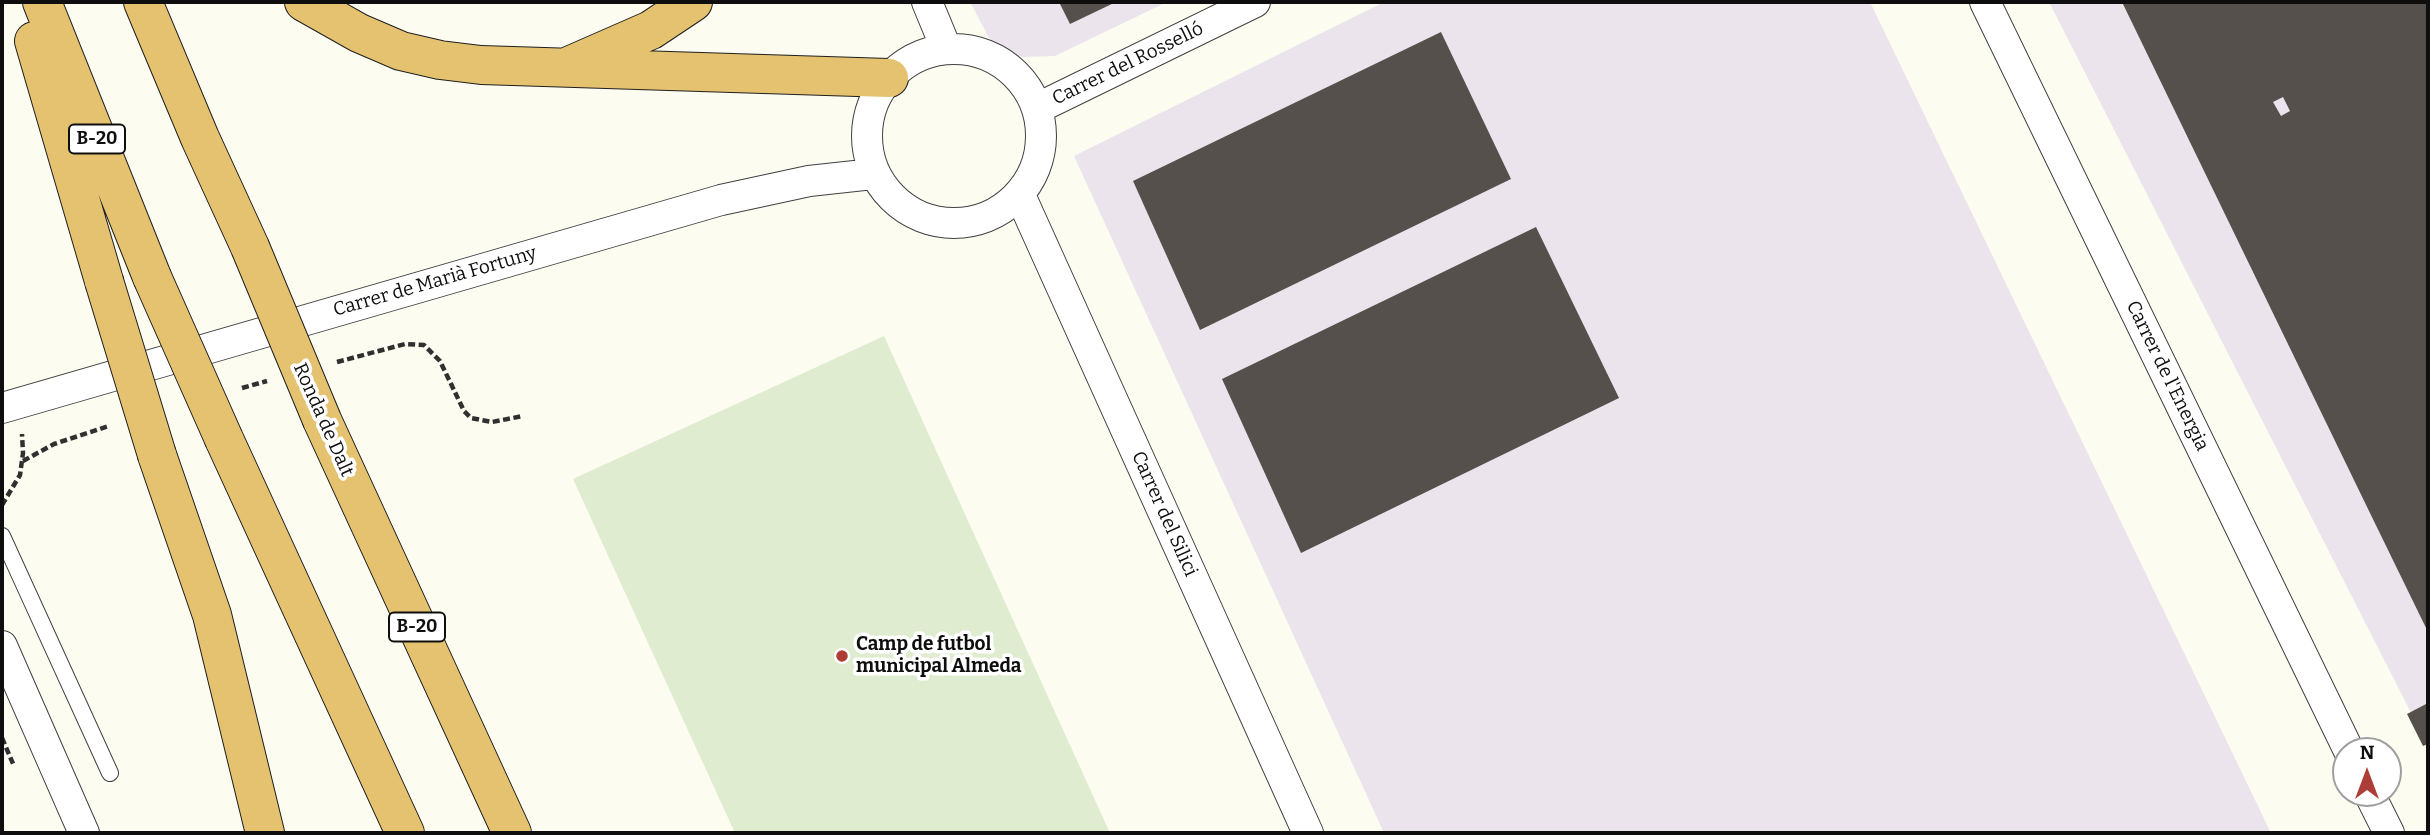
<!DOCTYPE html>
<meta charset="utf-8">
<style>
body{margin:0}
#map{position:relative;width:2430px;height:835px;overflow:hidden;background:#fdfcf1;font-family:Bitter,serif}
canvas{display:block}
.frame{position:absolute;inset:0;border:4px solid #0e0e0e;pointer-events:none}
.north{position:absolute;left:2332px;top:737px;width:70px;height:70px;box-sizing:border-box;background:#fff;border:2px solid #9f9f9f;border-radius:50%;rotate:0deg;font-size:19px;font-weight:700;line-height:28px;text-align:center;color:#0e0e0e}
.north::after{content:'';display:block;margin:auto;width:24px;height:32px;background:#ad3d37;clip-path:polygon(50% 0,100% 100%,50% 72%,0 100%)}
</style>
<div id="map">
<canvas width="2430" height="835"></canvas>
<div class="frame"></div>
<div class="north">N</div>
</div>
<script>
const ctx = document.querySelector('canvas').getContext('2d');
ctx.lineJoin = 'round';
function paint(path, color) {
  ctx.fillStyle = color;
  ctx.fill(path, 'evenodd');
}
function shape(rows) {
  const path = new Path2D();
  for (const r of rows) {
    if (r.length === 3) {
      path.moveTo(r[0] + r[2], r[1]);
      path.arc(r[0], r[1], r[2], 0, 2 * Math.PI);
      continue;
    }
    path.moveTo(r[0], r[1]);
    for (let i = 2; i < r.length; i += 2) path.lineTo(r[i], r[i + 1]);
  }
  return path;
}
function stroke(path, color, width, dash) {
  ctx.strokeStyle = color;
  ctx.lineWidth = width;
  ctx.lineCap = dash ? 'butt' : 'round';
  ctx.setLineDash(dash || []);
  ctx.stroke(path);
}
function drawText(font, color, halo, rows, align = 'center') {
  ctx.font = font + ' Bitter,serif';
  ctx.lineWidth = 7;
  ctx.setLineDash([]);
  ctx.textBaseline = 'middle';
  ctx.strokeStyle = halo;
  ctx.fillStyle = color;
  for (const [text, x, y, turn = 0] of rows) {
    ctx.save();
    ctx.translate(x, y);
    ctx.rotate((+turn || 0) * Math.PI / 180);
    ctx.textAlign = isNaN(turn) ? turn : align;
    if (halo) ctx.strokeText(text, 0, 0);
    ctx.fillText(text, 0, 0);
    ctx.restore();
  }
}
paint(shape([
 [970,2,1167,2,1055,56,1023,57,1004,52,989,38],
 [1384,2,1870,2,2271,833,1384,833,1074,156],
 [2049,2,2428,2,2428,746]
]), '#ebe4ec');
paint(shape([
 [884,336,1110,833,735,833,573,479]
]), '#dfeccf');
paint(shape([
 [1059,2,1116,2,1070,24],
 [2122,2,2428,2,2428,632,2369,511],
 [2283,97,2290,111,2281,116,2273,102],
 [1441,32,1511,179,1200,330,1133,181],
 [1536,227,1619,398,1301,553,1222,379],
 [2428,703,2428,744,2423,746,2407,714]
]), '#55504c');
const service = shape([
 [2,536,110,773]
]);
const minor = shape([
 [927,2,946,48],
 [1985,2,2349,751],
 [954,136,87],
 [1038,108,1255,2],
 [1020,195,1308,833],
 [2,408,721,200,809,181,873,174],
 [2,646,84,833],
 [2369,793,2389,833]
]);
const trunk = shape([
 [42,2,152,277],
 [143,2,200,138,250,247],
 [304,2,359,33,401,51,440,60,481,65,889,78],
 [34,41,104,281],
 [571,65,651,30,693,2],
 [322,420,512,833],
 [224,439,405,833],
 [157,455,212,615,265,833]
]);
stroke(service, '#414141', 18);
stroke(minor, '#414141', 32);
stroke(trunk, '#1f1f1f', 40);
stroke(shape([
 [337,362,405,344,424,345,440,361,464,411,471,418,492,422,523,416],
 [242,388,267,381],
 [23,461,54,444,109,426],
 [2,505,20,475,23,453,22,434],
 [2,738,14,766]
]), '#303030', 4.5, [7, 3.5]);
stroke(service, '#fff', 16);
stroke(minor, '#fff', 30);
stroke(trunk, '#e5c270', 38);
const trunkBridge = shape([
 [250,247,322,420],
 [152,277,224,439],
 [104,281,157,455]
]);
stroke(trunkBridge, '#1f1f1f', 40, []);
stroke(trunkBridge, '#e5c270', 38);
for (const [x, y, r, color] of [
 [842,656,7,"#ad3d37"]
]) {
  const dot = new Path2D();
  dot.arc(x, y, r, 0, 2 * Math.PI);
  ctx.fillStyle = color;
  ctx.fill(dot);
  stroke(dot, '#fff', 2.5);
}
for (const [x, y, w] of [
 [97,139,56],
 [417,627,56]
]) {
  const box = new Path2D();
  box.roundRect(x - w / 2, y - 14.5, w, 29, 5);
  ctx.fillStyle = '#fff';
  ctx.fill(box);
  stroke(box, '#0e0e0e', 2);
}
drawText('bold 18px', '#0e0e0e', null, [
 ["B-20",97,139],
 ["B-20",417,627]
]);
drawText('19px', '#0e0e0e', '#fff', [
 ["Carrer del Rosselló",1128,64,-26],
 ["Carrer de Marià Fortuny",435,282,-16],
 ["Carrer de l'Energia",2167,376,64],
 ["Ronda de Dalt",323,420,66],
 ["Carrer del Silici",1164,514,66]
]);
drawText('bold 19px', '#0e0e0e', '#fff', [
 ["Camp de futbol",856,645],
 ["municipal Almeda",856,667]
], 'left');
</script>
